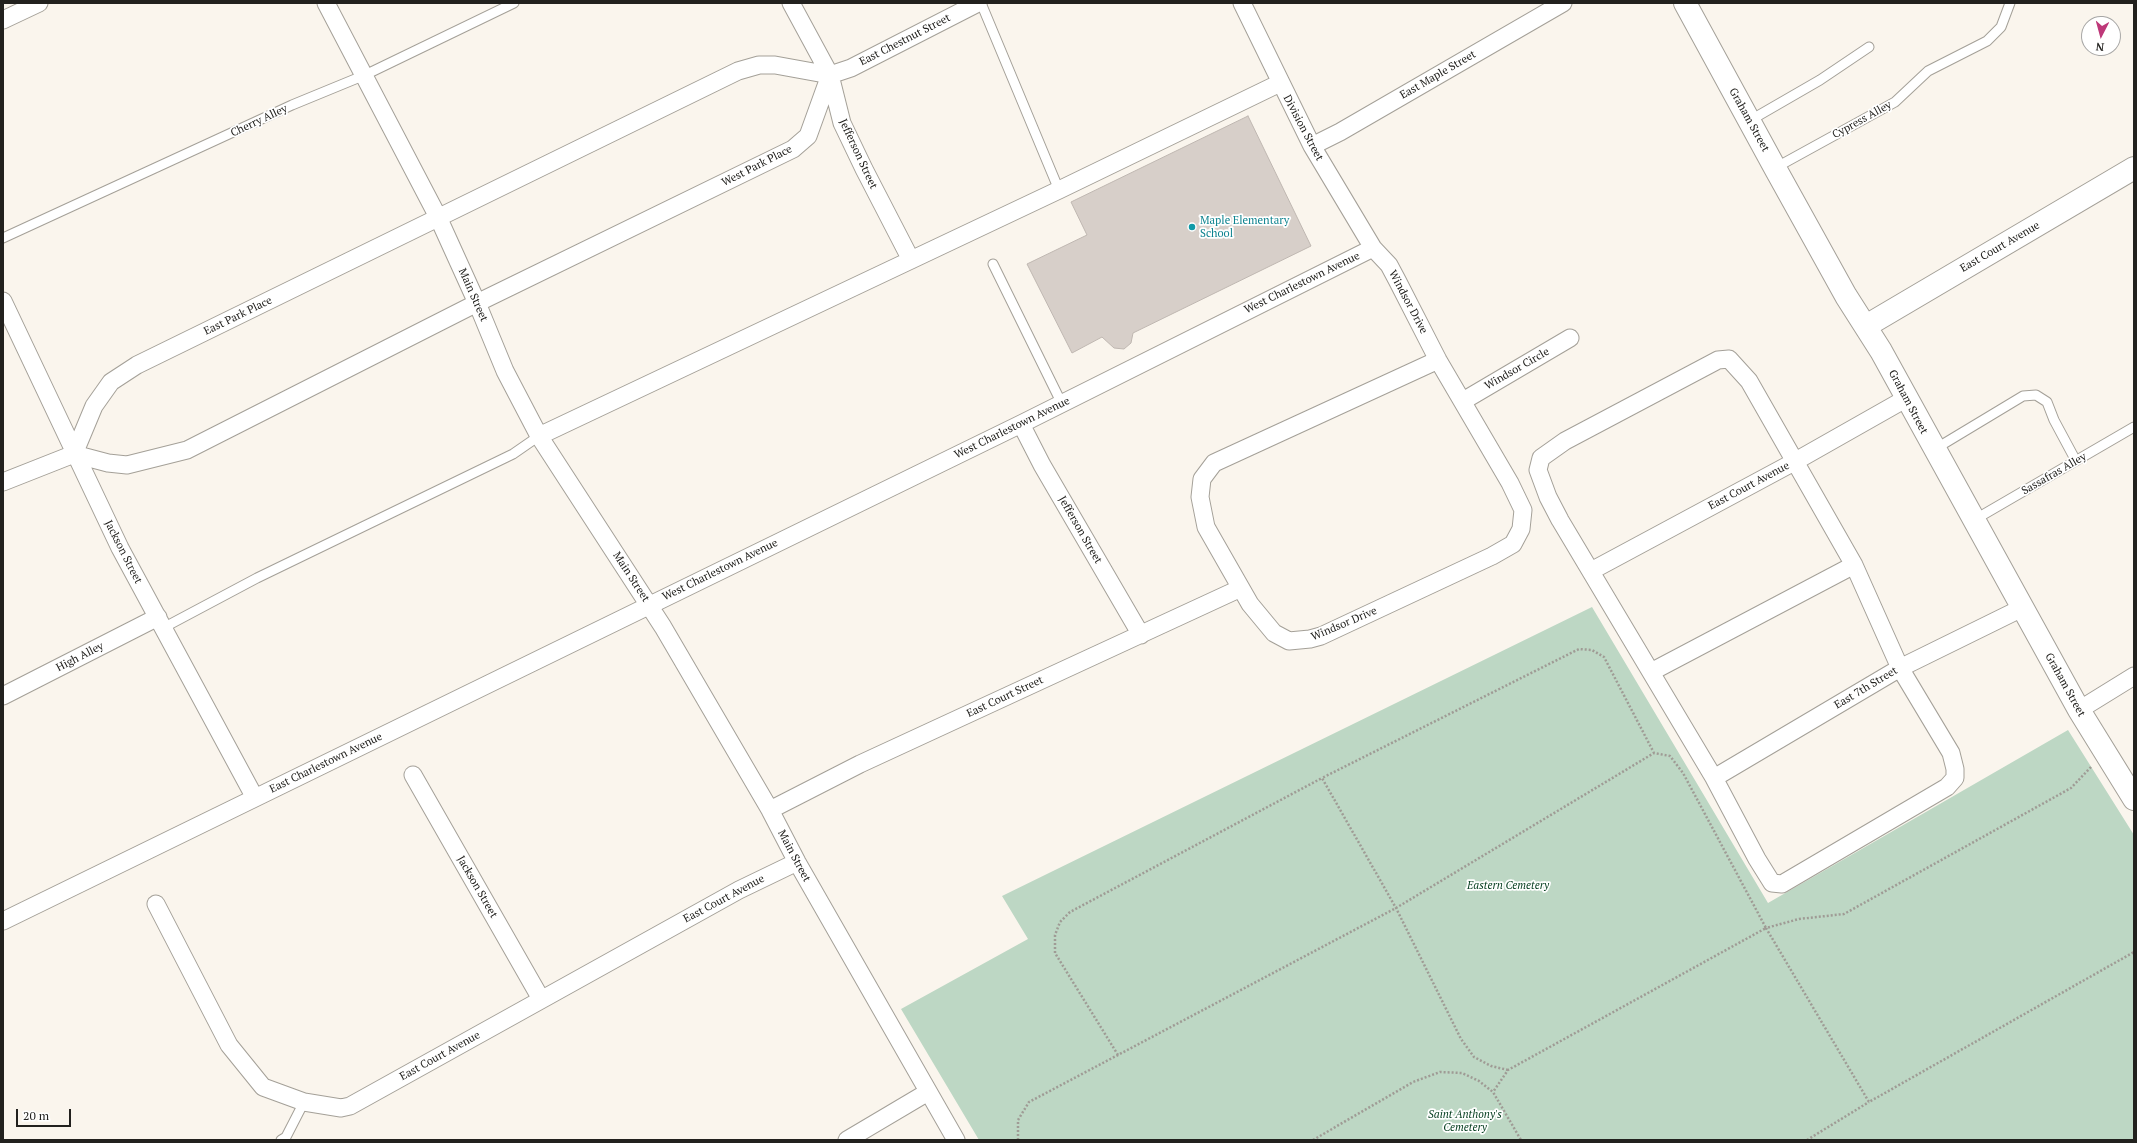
<!DOCTYPE html>
<style>
body{margin:0}
#map{position:relative;width:2137px;height:1143px;overflow:hidden;background:#faf5ed;font-family:"PT Serif",serif}
canvas{display:block}
.frame{position:absolute;inset:0;border:4px solid #22211e;pointer-events:none}
.north{position:absolute;left:2081px;top:16px;width:40px;height:40px;box-sizing:border-box;background:#fff;border:1px solid #a7a6a5;border-radius:50%;rotate:186deg;font-size:11px;font-weight:700;line-height:16px;text-align:center;color:#22211e}
.north::after{content:'';display:block;margin:auto;width:14px;height:18px;background:#be3879;clip-path:polygon(50% 0,100% 100%,50% 72%,0 100%)}
.scale{position:absolute;left:16px;top:1109px;width:55px;height:18px;box-sizing:border-box;border:2px solid #22211e;border-top:0;padding-left:5px;font-size:12px;line-height:14px;white-space:nowrap;color:#22211e;-webkit-text-stroke:3px #fff;paint-order:stroke}
</style>
<div id="map">
<canvas width="2137" height="1143"></canvas>
<div class="frame"></div>
<div class="north">N</div>
<div class="scale">20 m</div>
</div>
<script>
const ctx = document.querySelector('canvas').getContext('2d');
ctx.lineJoin = 'round';
function paint(path, color) {
  ctx.fillStyle = color;
  ctx.fill(path, 'evenodd');
}
function shape(rows) {
  const path = new Path2D();
  for (const r of rows) {
    path.moveTo(r[0], r[1]);
    for (let i = 2; i < r.length; i += 2) path.lineTo(r[i], r[i + 1]);
  }
  return path;
}
function stroke(path, color, width, dash) {
  ctx.strokeStyle = color;
  ctx.lineWidth = width;
  ctx.lineCap = dash ? 'butt' : 'round';
  ctx.setLineDash(dash || []);
  ctx.stroke(path);
}
function drawText(font, color, halo, rows, align = 'center') {
  ctx.font = font + ' "PT Serif",serif';
  ctx.lineWidth = 3.5;
  ctx.setLineDash([]);
  ctx.textBaseline = 'middle';
  ctx.strokeStyle = halo;
  ctx.fillStyle = color;
  for (const [text, x, y, turn = 0] of rows) {
    ctx.save();
    ctx.translate(x, y);
    ctx.rotate((+turn || 0) * Math.PI / 180);
    ctx.textAlign = isNaN(turn) ? turn : align;
    if (halo) ctx.strokeText(text, 0, 0);
    ctx.fillText(text, 0, 0);
    ctx.restore();
  }
}
paint(shape([
 [1592,607,1768,903,2068,730,2134,835,2134,1140,979,1140,901,1009,1028,939,1002,896]
]), '#bdd7c4');
const building = shape([
 [1248,116,1311,246,1133,333,1131,343,1124,349,1114,348,1102,337,1072,353,1027,264,1087,235,1071,202,1248,116]
]);
paint(building, '#d7cfc9');
stroke(building, '#bfb7b1', 1);
const lane = shape([
 [981,3,1059,190],
 [1749,121,1820,80,1869,47],
 [1775,168,1895,102,1928,71,1987,41,2001,27,2010,3],
 [3,238,292,105,365,75,514,3],
 [993,264,1062,404],
 [1935,449,2023,396,2036,395,2047,402,2054,420,2076,461],
 [1974,520,2134,427],
 [163,628,257,578,513,454,539,436],
 [281,1140,286,1137,304,1102]
]);
const street = shape([
 [326,3,438,217,477,303,505,371,539,436,663,627,770,810,797,862,956,1140],
 [791,3,830,75,842,123,864,169,911,260],
 [1242,3,1312,146,1373,248,1389,265,1397,280,1438,360,1510,483,1523,510,1521,529,1513,544,1492,556,1321,636,1310,639,1289,641,1274,633,1250,604,1206,527,1200,497,1202,479,1214,463,1438,360],
 [3,20,39,3],
 [830,75,851,68,978,3],
 [1312,146,1340,132,1563,3],
 [3,301,120,548,255,798],
 [1729,359,1749,381,1854,565,1900,668,1951,753,1955,769,1955,778,1947,787,1782,884,1772,883,1757,859,1714,778,1560,520,1548,497,1538,470,1541,458,1565,441,1718,360,1729,359],
 [1463,401,1570,338],
 [1021,424,1042,465,1141,635],
 [539,436,1059,190,1280,83],
 [74,454,94,406,111,382,137,365,738,71,759,65,775,65,830,75],
 [3,482,74,454,108,463,127,465,187,450,477,303,793,149,808,136,830,75],
 [1591,571,1794,462,1907,398],
 [1651,672,1854,565],
 [3,696,158,617],
 [2079,710,2134,676],
 [413,775,541,999],
 [1714,778,1900,668,2022,608],
 [770,810,860,764,1241,588],
 [156,904,229,1045,263,1087,304,1102,341,1108,350,1106,739,890,797,862],
 [3,921,1021,424,1373,248],
 [847,1140,928,1092]
]);
const secondary = shape([
 [1685,3,1775,168,1846,296,1881,351,2079,710,2134,799],
 [1866,326,2134,168]
]);
stroke(lane, '#a4a098', 11);
stroke(street, '#a4a098', 19);
stroke(secondary, '#a4a098', 24);
stroke(shape([
 [2091,767,2071,788,1844,914,1799,919,1766,928,1869,1102,2134,952],
 [1118,1055,1055,953,1055,935,1060,922,1070,912,1322,778],
 [1508,1070,1491,1066,1474,1057,1461,1039,1396,908,1322,778,1579,649,1592,650,1604,657,1654,753],
 [1018,1140,1018,1120,1029,1102,1396,908,1654,753,1670,756,1683,773,1766,928,1508,1070,1493,1092],
 [1313,1140,1413,1082,1440,1072,1462,1073,1479,1081,1493,1092,1521,1140],
 [1807,1140,1869,1102]
]), '#9f9b95', 2.5, [2, 2]);
stroke(lane, '#fff', 9);
stroke(street, '#fff', 17);
stroke(secondary, '#fff', 22);
for (const [x, y, r, color] of [
 [1192,227,4,"#0f9aa8"]
]) {
  const dot = new Path2D();
  dot.arc(x, y, r, 0, 2 * Math.PI);
  ctx.fillStyle = color;
  ctx.fill(dot);
  stroke(dot, '#fff', 1.5);
}
drawText('11px', '#22211e', '#fff', [
 ["East Chestnut Street",905,40,-27],
 ["East Maple Street",1438,75,-30],
 ["Graham Street",1749,120,61],
 ["Cypress Alley",1862,120,-29],
 ["Cherry Alley",259,121,-25],
 ["Division Street",1303,128,62],
 ["Jefferson Street",858,154,65],
 ["West Park Place",757,166,-27],
 ["East Court Avenue",2000,247,-30],
 ["West Charlestown Avenue",1302,283,-26],
 ["Main Street",473,295,66],
 ["Windsor Drive",1408,302,62],
 ["East Park Place",238,316,-26],
 ["Windsor Circle",1517,369,-30],
 ["Graham Street",1908,402,62],
 ["West Charlestown Avenue",1012,428,-26],
 ["Sassafras Alley",2054,474,-30],
 ["East Court Avenue",1749,486,-28],
 ["Jefferson Street",1080,530,60],
 ["Jackson Street",123,552,63],
 ["West Charlestown Avenue",720,570,-26],
 ["Main Street",631,577,57],
 ["Windsor Drive",1344,624,-23],
 ["High Alley",80,657,-27],
 ["Graham Street",2065,685,61],
 ["East 7th Street",1866,688,-31],
 ["East Court Street",1005,697,-25],
 ["East Charlestown Avenue",326,763,-26],
 ["Main Street",794,856,62],
 ["Jackson Street",477,887,60],
 ["East Court Avenue",724,899,-28],
 ["East Court Avenue",440,1056,-29]
]);
drawText('11px', '#0d838f', '#fff', [
 ["Maple Elementary",1200,221],
 ["School",1200,234]
], 'left');
drawText('italic 11px', '#084022', '#fff', [
 ["Eastern Cemetery",1508,886],
 ["Saint Anthony's",1465,1115],
 ["Cemetery",1465,1128]
]);
</script>
